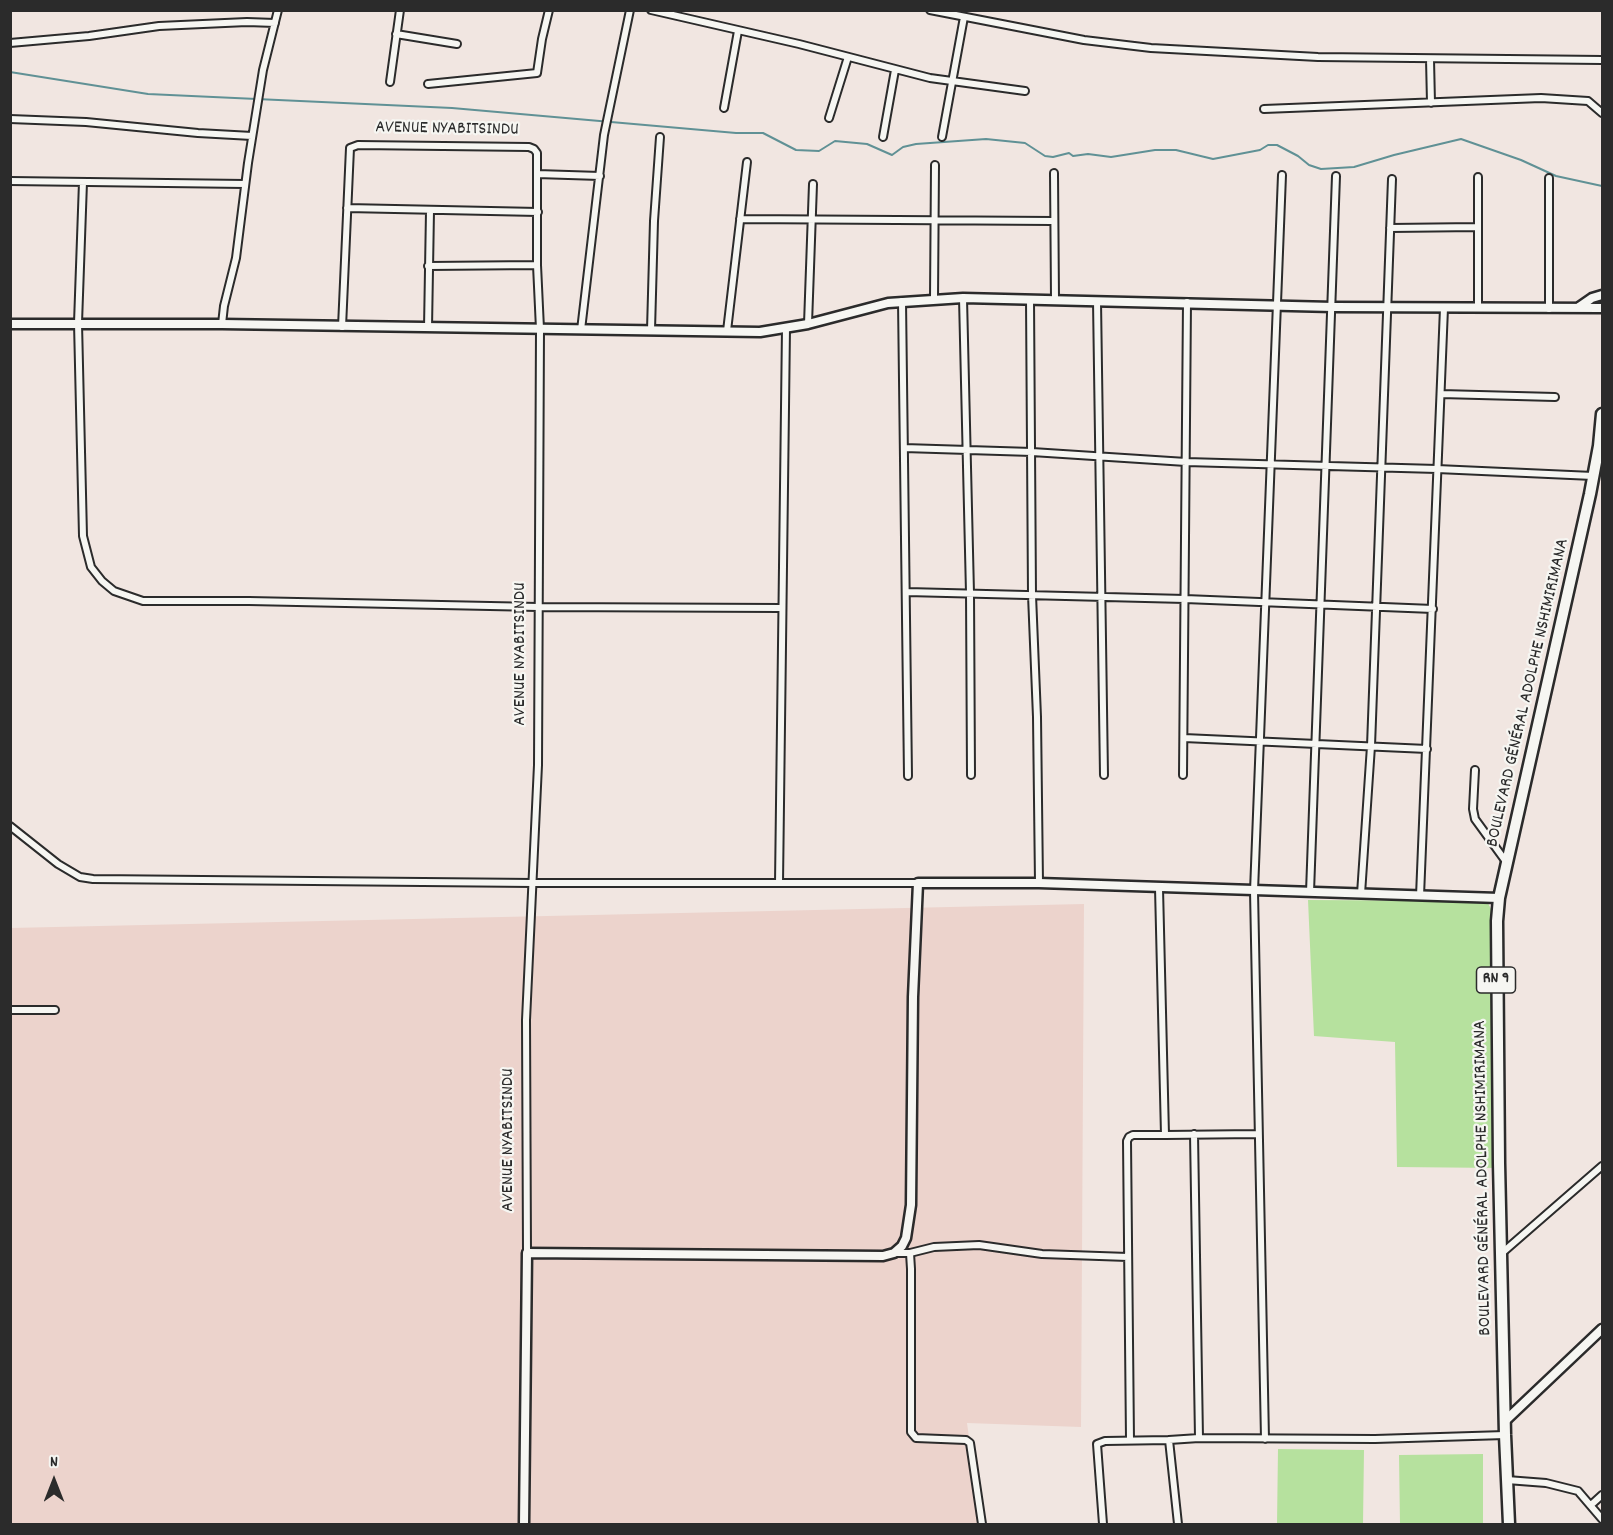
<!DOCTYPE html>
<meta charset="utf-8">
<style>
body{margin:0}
#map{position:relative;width:1613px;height:1535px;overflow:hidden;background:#f1e6e1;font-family:Dekko,sans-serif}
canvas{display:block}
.frame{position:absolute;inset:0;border:12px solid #2b2b2b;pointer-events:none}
.north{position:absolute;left:24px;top:1451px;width:60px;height:60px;-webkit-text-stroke:4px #f6f6f2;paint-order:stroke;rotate:0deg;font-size:16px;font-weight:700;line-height:24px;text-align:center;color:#2b2b2b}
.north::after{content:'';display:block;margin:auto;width:21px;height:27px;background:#2b2b2b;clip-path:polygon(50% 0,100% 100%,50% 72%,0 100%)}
</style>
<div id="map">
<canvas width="1613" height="1535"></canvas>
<div class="frame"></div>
<div class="north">N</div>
</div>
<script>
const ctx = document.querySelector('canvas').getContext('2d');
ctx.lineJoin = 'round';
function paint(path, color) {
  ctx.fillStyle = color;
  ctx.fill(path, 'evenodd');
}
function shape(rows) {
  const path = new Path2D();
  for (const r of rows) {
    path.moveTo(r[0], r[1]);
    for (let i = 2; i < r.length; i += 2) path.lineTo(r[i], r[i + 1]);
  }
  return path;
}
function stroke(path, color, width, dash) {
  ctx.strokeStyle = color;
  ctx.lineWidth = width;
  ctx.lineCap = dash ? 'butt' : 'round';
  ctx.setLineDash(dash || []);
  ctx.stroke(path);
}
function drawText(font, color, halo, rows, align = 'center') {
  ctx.font = font + ' Dekko,sans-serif';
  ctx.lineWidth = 4.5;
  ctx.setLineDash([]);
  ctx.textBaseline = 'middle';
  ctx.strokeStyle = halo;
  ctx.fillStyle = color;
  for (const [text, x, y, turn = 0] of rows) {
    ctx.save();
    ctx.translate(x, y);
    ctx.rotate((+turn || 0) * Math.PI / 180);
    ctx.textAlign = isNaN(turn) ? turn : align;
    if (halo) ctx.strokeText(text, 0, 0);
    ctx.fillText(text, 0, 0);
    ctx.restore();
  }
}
paint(shape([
 [1084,904,1081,1427,967,1423,981,1524,11,1524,10,928]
]), '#ecd3cc');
paint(shape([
 [1308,900,1487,901,1492,911,1500,1168,1397,1167,1395,1042,1314,1036],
 [1278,1449,1364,1450,1363,1524,1277,1524],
 [1483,1454,1483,1524,1400,1524,1399,1455]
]), '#b6e19e');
stroke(shape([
 [10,72,148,94,452,108,736,133,763,133,796,150,819,151,835,141,867,144,892,155,903,147,916,144,986,139,1025,143,1045,156,1053,157,1069,153,1073,156,1088,154,1111,157,1155,150,1176,150,1213,159,1260,150,1268,145,1277,145,1298,156,1309,165,1321,169,1354,167,1394,155,1461,139,1521,160,1556,176,1602,186]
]), '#609195', 2);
const minor = shape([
 [651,10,799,44,930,78,1025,91],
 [930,10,1084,40,1151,48,1318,57,1602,60],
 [396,34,457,44],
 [10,43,89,36,159,26,247,22,275,23],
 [1430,59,1431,103],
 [390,82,400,10],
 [428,84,537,73,542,39,549,10],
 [724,108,738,31],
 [1264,109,1541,98,1588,101,1602,113],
 [829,118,848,57],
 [10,119,86,122,198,133,252,136],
 [883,137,895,70],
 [942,137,964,17],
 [1054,173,1055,299],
 [537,174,600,176],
 [1478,177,1478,308],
 [1549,178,1549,309],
 [10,181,245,184],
 [83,182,78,323,83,536,91,567,102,581,114,591,143,601,249,601,538,607,781,608],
 [347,208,538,212],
 [740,219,1053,221],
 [1390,228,1478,227],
 [428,266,537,265],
 [963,298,970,593,971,775],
 [934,299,935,165],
 [1030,299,1032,595,1037,717,1039,883],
 [902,301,908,776],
 [1097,301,1104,775],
 [222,324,224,306,236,258,248,163,263,70,278,10],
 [808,324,813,184],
 [342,327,350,148,358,145,529,147,534,149,537,153,537,265,540,329,538,765,526,1020,527,1253],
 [428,328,430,211],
 [581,330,604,135,630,10],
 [651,330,654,221,660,137],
 [727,331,747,162],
 [1441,394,1555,397],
 [904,448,1032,452,1186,462,1437,469,1593,476],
 [907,592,1185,599,1433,609],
 [1184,738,1427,749],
 [1475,770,1473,809,1475,819,1507,863],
 [1183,775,1187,302],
 [10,826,58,864,80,877,93,879,533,883,918,883],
 [779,883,786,328],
 [1310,892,1336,176],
 [1361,894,1371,746,1392,179],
 [1420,896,1444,308],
 [10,1010,55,1010],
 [1194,1134,1199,1438],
 [1165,1135,1258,1134],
 [894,1253,910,1253,911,1269,911,1432,916,1438,966,1440,970,1443,982,1524],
 [910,1253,934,1247,979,1245,1042,1254,1128,1257],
 [1502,1253,1602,1166],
 [1265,1439,1254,891,1282,175],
 [1130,1440,1127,1141,1129,1137,1133,1135,1165,1135,1159,888],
 [1507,1480,1546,1483,1578,1491,1602,1519],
 [1591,1505,1602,1495],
 [1103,1524,1097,1444,1105,1441,1169,1440],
 [1178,1524,1169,1440,1199,1438,1375,1439,1505,1435]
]);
const tertiary = shape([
 [1579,307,1592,298,1602,295],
 [10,324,222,324,760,332,808,324,888,303,963,298,1333,307,1602,308],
 [1506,1420,1602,1329],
 [524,1524,527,1253,883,1256,894,1253,902,1246,906,1238,911,1205,913,997,918,883,1039,883,1499,898]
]);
const primary = shape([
 [1509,1524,1505,1435,1499,1163,1497,921,1499,898,1590,494,1599,446,1602,414]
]);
stroke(minor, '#2b2b2b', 10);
stroke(tertiary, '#2b2b2b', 13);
stroke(primary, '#2b2b2b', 15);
stroke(minor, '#f6f6f2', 6);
stroke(tertiary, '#f6f6f2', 8);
stroke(primary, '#f6f6f2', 10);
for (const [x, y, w] of [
 [1496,980,39]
]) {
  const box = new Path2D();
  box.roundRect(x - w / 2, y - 13, w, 26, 4.5);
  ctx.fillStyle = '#f6f6f2';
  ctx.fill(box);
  stroke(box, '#2b2b2b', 1.5);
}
drawText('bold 16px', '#2b2b2b', null, [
 ["RN 9",1496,980]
]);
drawText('18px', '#2b2b2b', '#f6f6f2', [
 ["AVENUE NYABITSINDU",447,130,1],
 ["AVENUE NYABITSINDU",522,654,-90],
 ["BOULEVARD GÉNÉRAL ADOLPHE NSHIMIRIMANA",1529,693,-77],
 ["AVENUE NYABITSINDU",510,1140,-90],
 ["BOULEVARD GÉNÉRAL ADOLPHE NSHIMIRIMANA",1484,1178,-91]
]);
</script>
